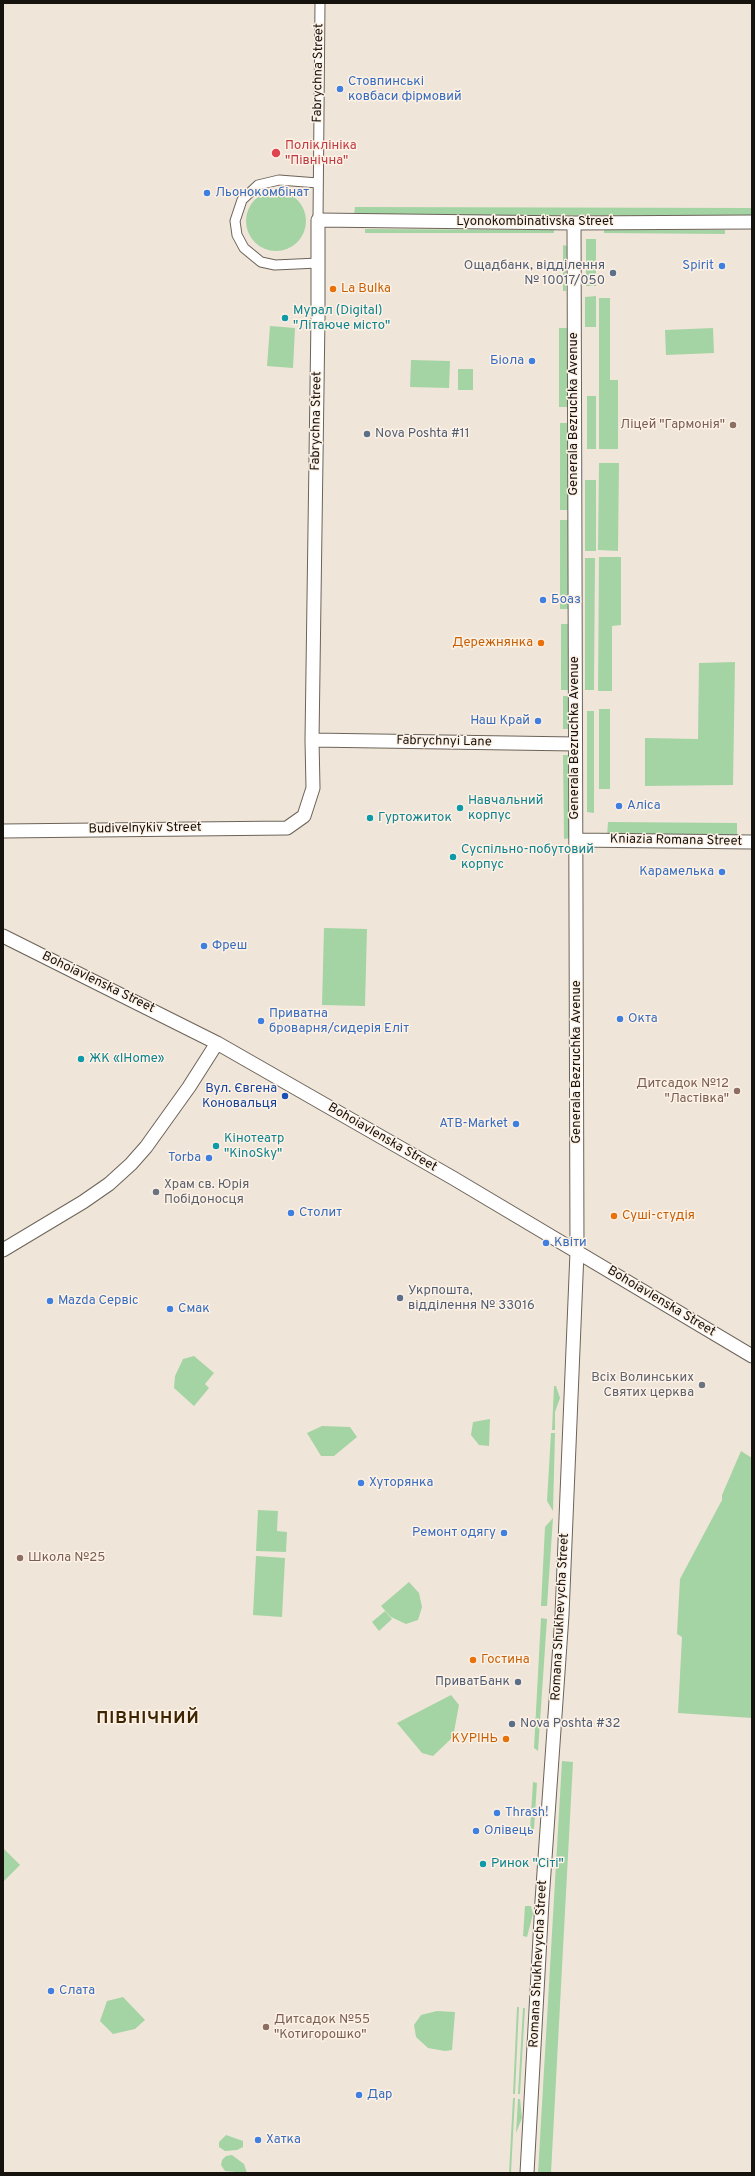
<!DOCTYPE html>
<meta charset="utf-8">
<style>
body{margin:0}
#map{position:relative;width:755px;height:2176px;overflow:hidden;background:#f0e5d9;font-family:Overpass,sans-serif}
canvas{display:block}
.frame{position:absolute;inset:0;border:4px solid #16120e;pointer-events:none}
</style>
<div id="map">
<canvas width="755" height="2176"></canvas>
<div class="frame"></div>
</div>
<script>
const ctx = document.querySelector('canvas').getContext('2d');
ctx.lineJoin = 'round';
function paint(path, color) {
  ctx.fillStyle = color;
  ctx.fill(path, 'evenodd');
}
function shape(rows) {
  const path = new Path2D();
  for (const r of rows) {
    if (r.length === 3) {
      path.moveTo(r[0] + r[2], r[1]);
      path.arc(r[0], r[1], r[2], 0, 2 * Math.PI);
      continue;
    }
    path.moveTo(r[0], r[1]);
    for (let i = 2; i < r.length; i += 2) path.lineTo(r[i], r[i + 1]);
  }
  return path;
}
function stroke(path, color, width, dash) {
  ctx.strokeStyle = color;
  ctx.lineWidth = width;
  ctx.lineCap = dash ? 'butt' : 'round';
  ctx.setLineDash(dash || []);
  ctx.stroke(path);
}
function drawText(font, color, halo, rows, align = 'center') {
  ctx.font = font + ' Overpass,sans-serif';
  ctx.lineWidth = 3;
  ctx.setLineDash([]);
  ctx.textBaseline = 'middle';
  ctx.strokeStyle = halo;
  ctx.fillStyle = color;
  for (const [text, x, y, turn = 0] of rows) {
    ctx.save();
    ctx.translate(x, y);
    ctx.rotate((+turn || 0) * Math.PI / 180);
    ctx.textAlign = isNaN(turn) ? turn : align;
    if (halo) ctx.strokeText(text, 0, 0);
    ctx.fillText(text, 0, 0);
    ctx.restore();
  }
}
paint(shape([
 [276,221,30],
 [355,207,752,208,752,216,354,215],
 [365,229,554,230,554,233,365,233],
 [604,229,725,230,725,234,604,233],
 [586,239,596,239,596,286,586,286],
 [563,245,567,246,566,291,563,291],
 [596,296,596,327,585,327,585,297],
 [599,298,610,298,610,380,618,380,618,449,599,449],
 [270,326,295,328,293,368,267,366],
 [559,328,568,328,568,407,559,407],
 [713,328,714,353,666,355,665,330],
 [411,360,450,361,449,388,410,387],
 [458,369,473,369,473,390,458,390],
 [587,396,596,396,596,449,587,449],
 [560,423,569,423,569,510,560,510],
 [599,463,619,463,618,551,598,550],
 [585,480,596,480,596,551,585,551],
 [560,520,569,520,569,609,560,609],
 [599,557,621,557,621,625,612,626,612,691,598,691],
 [585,558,595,558,594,690,585,690],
 [561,624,568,624,568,690,561,690],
 [735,662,733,785,645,786,645,738,698,739,699,663],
 [563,696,569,696,569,729,563,729],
 [599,709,610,709,610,789,599,789],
 [587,711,594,711,594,813,587,812],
 [563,755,571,755,571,838,564,839],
 [608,822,737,823,737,837,607,836],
 [324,928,367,929,365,1006,322,1005],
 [194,1356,214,1373,205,1384,209,1388,194,1406,174,1388,175,1376,183,1359],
 [554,1386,556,1386,560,1398,555,1412,555,1430,552,1430],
 [490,1419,489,1446,479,1445,471,1435,473,1422],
 [322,1426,350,1427,357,1437,334,1456,321,1456,307,1433],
 [551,1433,555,1433,553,1511,547,1501],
 [741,1451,752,1458,752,1718,678,1713,682,1637,677,1634,680,1579,722,1500,722,1495],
 [258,1510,278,1511,277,1531,287,1532,286,1552,256,1551],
 [553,1518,547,1606,541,1606,545,1527],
 [256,1556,285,1558,282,1617,253,1615],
 [409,1582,419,1593,422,1607,418,1620,406,1624,391,1617,381,1606],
 [385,1611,392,1619,379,1631,372,1622],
 [541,1618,547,1619,538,1751,534,1748],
 [451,1695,459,1705,453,1737,433,1756,422,1753,397,1723],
 [562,1761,573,1762,551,2173,538,2173],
 [533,1782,537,1783,534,1829,530,1829],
 [3,1848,20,1865,4,1881,3,1880],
 [525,1906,531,1906,533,1914,527,1937,523,1936],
 [123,1997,145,2020,135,2029,113,2034,100,2021,107,2001],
 [517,2007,519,2007,515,2094,513,2094],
 [523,2008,525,2008,520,2094,518,2094],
 [437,2011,455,2012,452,2050,445,2051,428,2048,416,2037,414,2025,421,2015],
 [513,2098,515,2098,511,2173,509,2173],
 [518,2099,520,2099,522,2118,516,2133],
 [226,2135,243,2141,243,2147,237,2150,225,2151,219,2147,219,2142],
 [232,2155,244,2164,247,2173,225,2171,221,2165,222,2160,226,2156]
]), '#a4d4a3');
const street = shape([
 [318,220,320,3],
 [318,263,275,265,261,262,244,248,237,235,235,221,242,200,258,185,279,180,318,183]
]);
const secondary = shape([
 [312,740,575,744],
 [3,831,287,828,304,816,313,788,312,740,318,317,318,220,574,223,752,222],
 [576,840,752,842],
 [3,936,217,1043,453,1178,752,1356],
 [3,1250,83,1202,109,1184,131,1164,146,1147,189,1087,217,1043],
 [527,2173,542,1901,562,1615,577,1252,574,223]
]);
stroke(street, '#6c6358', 11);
stroke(secondary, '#6c6358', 15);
stroke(street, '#fff', 9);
stroke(secondary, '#fff', 13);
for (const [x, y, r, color] of [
 [340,89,4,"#3f7fe0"],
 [276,153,5,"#e0444e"],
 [207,193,4,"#3f7fe0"],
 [722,266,4,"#3f7fe0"],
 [613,273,4,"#5c6f8a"],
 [333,289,4,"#e8710a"],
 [285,318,4,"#0f9aa8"],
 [532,361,4,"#3f7fe0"],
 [733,425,4,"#8d6e63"],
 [367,434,4,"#5c6f8a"],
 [543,600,4,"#3f7fe0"],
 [541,643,4,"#e8710a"],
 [538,721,4,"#3f7fe0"],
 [619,806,4,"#3f7fe0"],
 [460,808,4,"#0f9aa8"],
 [370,818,4,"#0f9aa8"],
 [453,857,4,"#0f9aa8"],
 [722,872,4,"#3f7fe0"],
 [204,946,4,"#3f7fe0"],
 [620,1019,4,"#3f7fe0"],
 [261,1021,4,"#3f7fe0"],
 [81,1059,4,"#0f9aa8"],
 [737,1091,4,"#8d6e63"],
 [285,1096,4,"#1a4fb4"],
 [516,1124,4,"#3f7fe0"],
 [216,1146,4,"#0f9aa8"],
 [209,1158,4,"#3f7fe0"],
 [156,1192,4,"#6b7280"],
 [291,1213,4,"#3f7fe0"],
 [614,1216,4,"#e8710a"],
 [546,1243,4,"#3f7fe0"],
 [400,1298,4,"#5c6f8a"],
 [50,1301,4,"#3f7fe0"],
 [170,1309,4,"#3f7fe0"],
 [702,1385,4,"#6b7280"],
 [361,1483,4,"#3f7fe0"],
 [504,1533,4,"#3f7fe0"],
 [20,1558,4,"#8d6e63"],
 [473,1660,4,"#e8710a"],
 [518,1682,4,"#5c6f8a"],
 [512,1724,4,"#5c6f8a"],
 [506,1739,4,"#e8710a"],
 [497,1813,4,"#3f7fe0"],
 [476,1831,4,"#3f7fe0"],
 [483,1864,4,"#0f9aa8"],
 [51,1991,4,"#3f7fe0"],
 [266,2027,4,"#8d6e63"],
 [359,2095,4,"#3f7fe0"],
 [258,2140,4,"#3f7fe0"]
]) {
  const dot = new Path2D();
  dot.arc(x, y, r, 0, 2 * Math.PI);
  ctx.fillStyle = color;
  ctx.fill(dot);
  stroke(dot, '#fef2e6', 1.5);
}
drawText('13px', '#16120e', '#fef2e6', [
 ["Fabrychna Street",319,73,-89],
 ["Lyonokombinativska Street",535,222],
 ["Generala Bezruchka Avenue",574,414,-90],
 ["Fabrychna Street",317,421,-89],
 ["Generala Bezruchka Avenue",575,738,-90],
 ["Fabrychnyi Lane",444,742,1],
 ["Budivelnykiv Street",145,829,-1],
 ["Kniazia Romana Street",676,841,1],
 ["Bohoiavlenska Street",98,983,26],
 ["Generala Bezruchka Avenue",577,1062,-90],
 ["Bohoiavlenska Street",382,1138,30],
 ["Bohoiavlenska Street",661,1302,31],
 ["Romana Shukhevycha Street",561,1617,-87],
 ["Romana Shukhevycha Street",539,1964,-87]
]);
drawText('13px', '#366cbe', '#fef2e6', [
 ["Стовпинські",348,82],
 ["ковбаси фірмовий",348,97],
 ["Льонокомбінат",215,193],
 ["Spirit",714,266,"right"],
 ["Біола",524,361,"right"],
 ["Боаз",551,600],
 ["Наш Край",530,721,"right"],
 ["Аліса",627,806],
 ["Карамелька",714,872,"right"],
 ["Фреш",212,946],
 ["Приватна",269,1014],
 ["броварня/сидерія Еліт",269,1029],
 ["Окта",628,1019],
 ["ATB-Market",508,1124,"right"],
 ["Torba",201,1158,"right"],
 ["Столит",299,1213],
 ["Квіти",554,1243],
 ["Mazda Сервіс",58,1301],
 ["Смак",178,1309],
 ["Хуторянка",369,1483],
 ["Ремонт одягу",496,1533,"right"],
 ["Thrash!",505,1813],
 ["Олівець",484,1831],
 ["Слата",59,1991],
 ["Дар",367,2095],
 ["Хатка",266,2140]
], 'left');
drawText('13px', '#be3a42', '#fef2e6', [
 ["Поліклініка",285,146],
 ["\"Північна\"",285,161]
], 'left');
drawText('13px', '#4e5e75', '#fef2e6', [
 ["Ощадбанк, відділення",605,266,"right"],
 ["№ 10017/050",605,281,"right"],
 ["Nova Poshta #11",375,434],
 ["Укрпошта,",408,1291],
 ["відділення № 33016",408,1306],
 ["ПриватБанк",510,1682,"right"],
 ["Nova Poshta #32",520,1724]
], 'left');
drawText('13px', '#c56008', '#fef2e6', [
 ["La Bulka",341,289],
 ["Дережнянка",533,643,"right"],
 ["Суші-студія",622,1216],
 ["Гостина",481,1660],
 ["КУРІНЬ",498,1739,"right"]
], 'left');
drawText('13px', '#0d838f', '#fef2e6', [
 ["Мурал (Digital)",293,311],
 ["\"Літаюче місто\"",293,326],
 ["Навчальний",468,801],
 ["корпус",468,816],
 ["Гуртожиток",378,818],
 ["Суспільно-побутовий",461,850],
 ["корпус",461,865],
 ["ЖК «IHome»",89,1059],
 ["Кінотеатр",224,1139],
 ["\"KinoSky\"",224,1154],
 ["Ринок \"Сіті\"",491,1864]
], 'left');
drawText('13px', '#785e54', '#fef2e6', [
 ["Ліцей \"Гармонія\"",725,425],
 ["Дитсадок №12",729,1084],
 ["\"Ластівка\"",729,1099],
 ["Школа №25",28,1558,"left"],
 ["Дитсадок №55",274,2020,"left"],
 ["\"Котигорошко\"",274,2035,"left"]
], 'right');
drawText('13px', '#164399', '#fef2e6', [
 ["Вул. Євгена",277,1089],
 ["Коновальця",277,1104]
], 'right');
drawText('13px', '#5b616d', '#fef2e6', [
 ["Храм св. Юрія",164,1185],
 ["Побідоносця",164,1200],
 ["Всіх Волинських",694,1378,"right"],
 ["Святих церква",694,1393,"right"]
], 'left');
ctx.letterSpacing = '1px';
drawText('bold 17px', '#3c2500', '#fef2e6', [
 ["ПІВНІЧНИЙ",148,1720]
]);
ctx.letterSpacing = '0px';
</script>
